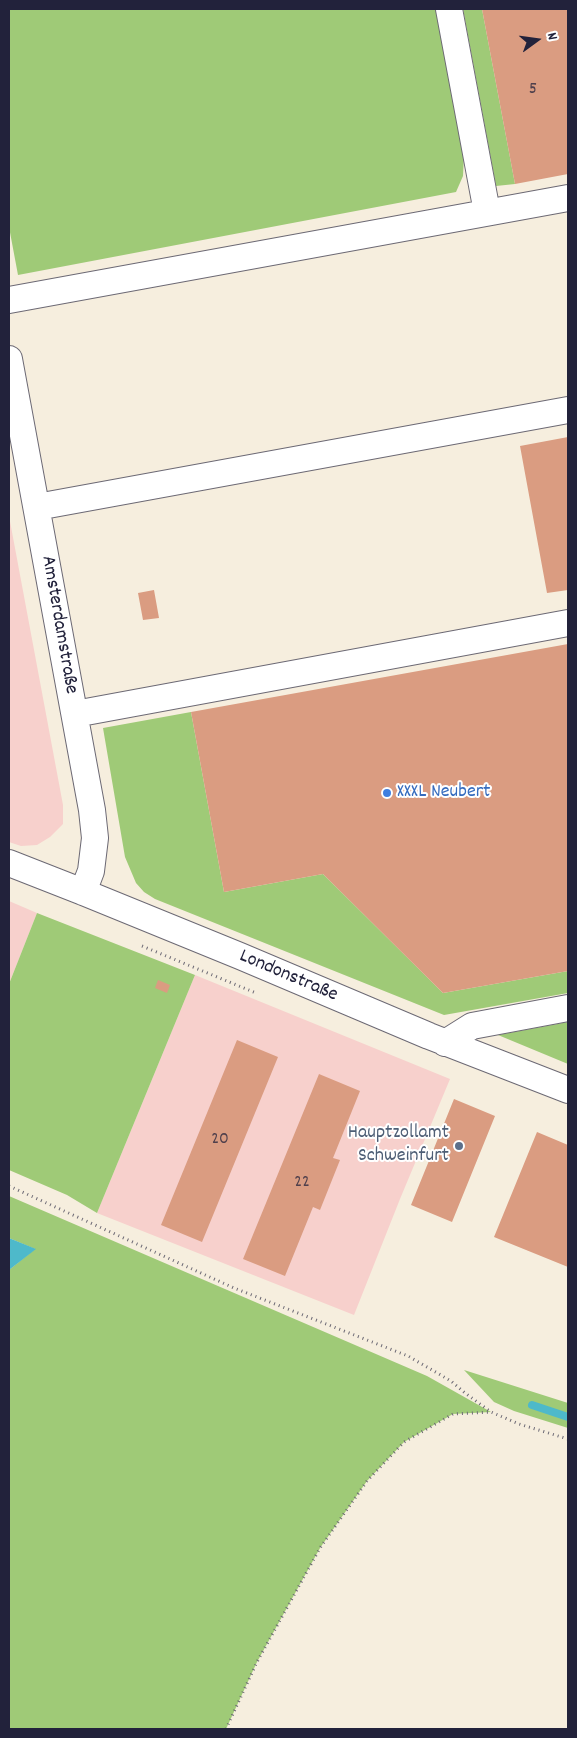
<!DOCTYPE html>
<meta charset="utf-8">
<style>
body{margin:0}
#map{position:relative;width:577px;height:1738px;overflow:hidden;background:#f6eede;font-family:Dekko,sans-serif}
canvas{display:block}
.frame{position:absolute;inset:0;border:10px solid #22223b;pointer-events:none}
.north{position:absolute;left:512px;top:15px;width:50px;height:50px;-webkit-text-stroke:4px #fff;paint-order:stroke;rotate:76deg;font-size:14px;font-weight:700;line-height:20px;text-align:center;color:#22223b}
.north::after{content:'';display:block;margin:auto;width:18px;height:22px;background:#22223b;clip-path:polygon(50% 0,100% 100%,50% 72%,0 100%)}
</style>
<div id="map">
<canvas width="577" height="1738"></canvas>
<div class="frame"></div>
<div class="north">N</div>
</div>
<script>
const ctx = document.querySelector('canvas').getContext('2d');
ctx.lineJoin = 'round';
function paint(path, color) {
  ctx.fillStyle = color;
  ctx.fill(path, 'evenodd');
}
function shape(rows) {
  const path = new Path2D();
  for (const r of rows) {
    path.moveTo(r[0], r[1]);
    for (let i = 2; i < r.length; i += 2) path.lineTo(r[i], r[i + 1]);
  }
  return path;
}
function stroke(path, color, width, dash) {
  ctx.strokeStyle = color;
  ctx.lineWidth = width;
  ctx.lineCap = dash ? 'butt' : 'round';
  ctx.setLineDash(dash || []);
  ctx.stroke(path);
}
function drawText(font, color, halo, rows, align = 'center') {
  ctx.font = font + ' Dekko,sans-serif';
  ctx.lineWidth = 4;
  ctx.setLineDash([]);
  ctx.textBaseline = 'middle';
  ctx.strokeStyle = halo;
  ctx.fillStyle = color;
  for (const [text, x, y, turn = 0] of rows) {
    ctx.save();
    ctx.translate(x, y);
    ctx.rotate((+turn || 0) * Math.PI / 180);
    ctx.textAlign = isNaN(turn) ? turn : align;
    if (halo) ctx.strokeText(text, 0, 0);
    ctx.fillText(text, 0, 0);
    ctx.restore();
  }
}
paint(shape([
 [9,516,63,805,63,824,50,837,37,845,21,846,9,842],
 [9,901,37,913,9,984],
 [195,975,450,1079,400,1199,354,1315,97,1213]
]), '#f7d0cc');
paint(shape([
 [9,9,437,9,464,155,463,176,456,192,18,275,9,227],
 [463,9,482,9,515,184,496,186],
 [191,712,224,892,323,874,443,993,568,971,568,993,444,1015,155,899,144,892,136,883,125,857,103,728],
 [37,913,195,975,97,1213,67,1195,9,1170,9,984],
 [568,1022,568,1064,498,1035],
 [9,1196,427,1376,491,1412,453,1414,404,1442,367,1481,320,1548,257,1662,226,1729,9,1729,9,1270,35,1249,9,1238],
 [464,1370,568,1403,568,1428,514,1411,494,1402]
]), '#9fca77');
paint(shape([
 [9,1238,36,1249,9,1270]
]), '#4eb9ca');
stroke(shape([
 [532,1405,568,1417]
]), '#4eb9ca', 8);
paint(shape([
 [482,9,568,9,568,174,515,184],
 [568,437,568,590,547,593,520,446],
 [154,590,159,618,143,620,138,593],
 [568,644,568,971,443,993,323,874,224,892,191,712],
 [158,980,170,985,167,993,155,988],
 [237,1040,278,1057,202,1242,161,1225],
 [319,1074,360,1091,333,1158,340,1160,320,1210,313,1207,285,1276,243,1259],
 [454,1099,495,1116,452,1222,411,1205],
 [537,1132,568,1145,568,1267,494,1237]
]), '#da9c81');
const minor = shape([
 [449,9,487,212],
 [9,300,568,198],
 [9,359,92,810,95,838,91,871,83,892],
 [37,507,568,410],
 [75,714,568,623],
 [9,863,83,892,240,956,429,1036,568,1090],
 [445,1043,472,1026,568,1008]
]);
stroke(minor, '#6c6974', 28);
stroke(shape([
 [142,946,256,993],
 [9,1186,234,1288,408,1356,451,1381,465,1393,491,1412],
 [226,1729,257,1662,320,1548,367,1481,404,1442,453,1414,491,1412,519,1424,568,1439]
]), '#6c6974', 3, [1, 4]);
stroke(minor, '#fff', 26);
for (const [x, y, r, color] of [
 [387,793,5,"#3f7fe0"],
 [459,1146,5,"#5c6f8a"]
]) {
  const dot = new Path2D();
  dot.arc(x, y, r, 0, 2 * Math.PI);
  ctx.fillStyle = color;
  ctx.fill(dot);
  stroke(dot, '#fff', 2);
}
drawText('18px', '#50404c', null, [
 ["5",533,91],
 ["20",220,1141],
 ["22",302,1184]
]);
drawText('20px', '#22223b', '#fff', [
 ["Amsterdamstraße",58,625,80],
 ["Londonstraße",288,977,23]
]);
drawText('20px', '#366cbe', '#fff', [
 ["XXXL Neubert",397,793]
], 'left');
drawText('20px', '#4e5e75', '#fff', [
 ["Hauptzollamt",449,1134],
 ["Schweinfurt",449,1157]
], 'right');
</script>
